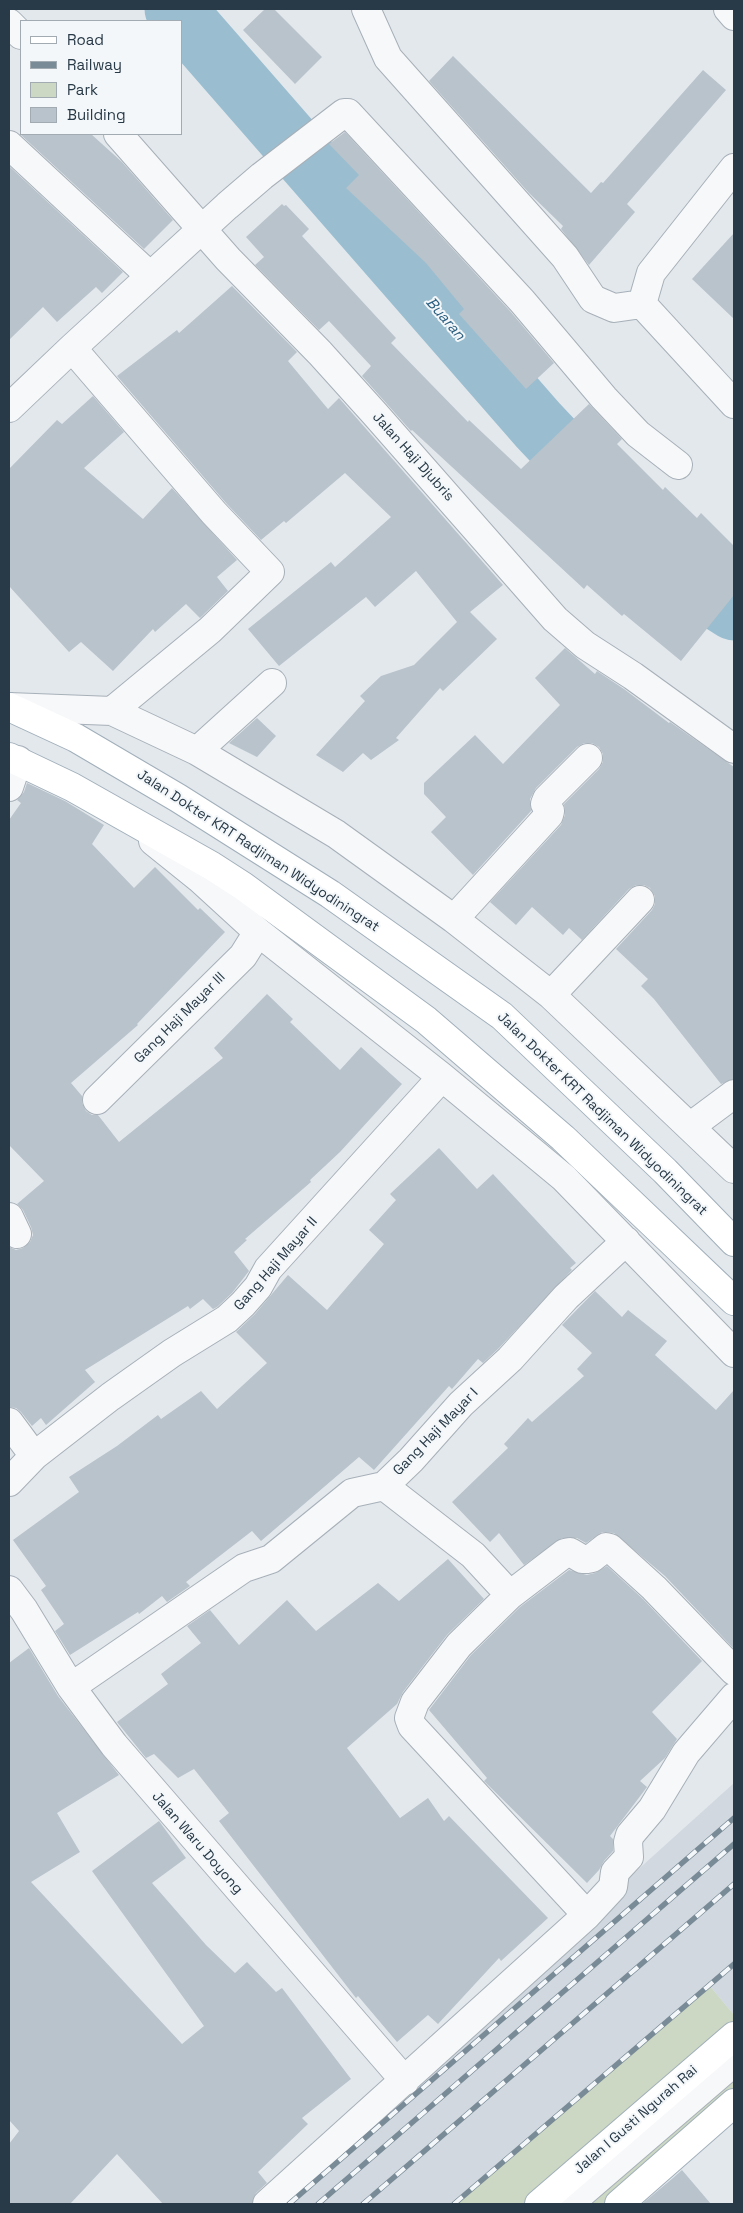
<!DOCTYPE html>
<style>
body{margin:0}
#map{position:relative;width:743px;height:2213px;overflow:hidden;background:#e3e8ed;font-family:"Space Grotesk",sans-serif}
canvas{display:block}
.frame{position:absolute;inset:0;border:10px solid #283947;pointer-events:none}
.legend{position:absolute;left:20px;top:20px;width:162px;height:115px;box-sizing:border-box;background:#f3f7f9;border:1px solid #a2abb2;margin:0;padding:6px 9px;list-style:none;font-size:15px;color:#283947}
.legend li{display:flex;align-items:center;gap:10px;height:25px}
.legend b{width:25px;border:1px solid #a2abb2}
</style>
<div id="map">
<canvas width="743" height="2213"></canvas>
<div class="frame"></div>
<ul class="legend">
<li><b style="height:6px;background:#fff"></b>Road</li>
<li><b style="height:6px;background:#7a8b98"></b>Railway</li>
<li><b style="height:14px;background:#ccd8c3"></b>Park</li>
<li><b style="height:14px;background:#b9c3cb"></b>Building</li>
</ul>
</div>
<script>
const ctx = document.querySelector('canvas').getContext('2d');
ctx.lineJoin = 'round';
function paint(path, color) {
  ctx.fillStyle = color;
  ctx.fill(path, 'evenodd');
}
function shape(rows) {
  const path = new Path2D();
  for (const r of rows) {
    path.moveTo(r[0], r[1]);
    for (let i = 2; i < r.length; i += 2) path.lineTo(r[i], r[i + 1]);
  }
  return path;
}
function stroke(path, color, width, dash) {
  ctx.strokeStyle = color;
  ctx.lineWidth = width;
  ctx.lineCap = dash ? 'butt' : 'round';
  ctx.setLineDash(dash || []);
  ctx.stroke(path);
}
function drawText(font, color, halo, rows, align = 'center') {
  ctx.font = font + ' "Space Grotesk",sans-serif';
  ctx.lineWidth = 4;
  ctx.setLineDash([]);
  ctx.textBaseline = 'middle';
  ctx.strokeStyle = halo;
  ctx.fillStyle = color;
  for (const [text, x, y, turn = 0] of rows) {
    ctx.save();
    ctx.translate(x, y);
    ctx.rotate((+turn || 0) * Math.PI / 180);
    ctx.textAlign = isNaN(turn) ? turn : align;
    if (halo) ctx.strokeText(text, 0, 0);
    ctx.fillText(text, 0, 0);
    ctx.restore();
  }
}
paint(shape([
 [734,1783,734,2015,709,1985,454,2204,267,2204]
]), '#d1d8df');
paint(shape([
 [709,1985,734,2015,734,2036,539,2204,453,2204],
 [734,2066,734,2103,619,2204,571,2204]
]), '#ccd8c3');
stroke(shape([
 [175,9,538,425,604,495,704,591,734,610]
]), '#9abed0', 61);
paint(shape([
 [265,9,274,9,322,57,295,84,243,30],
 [453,56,591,193,601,182,603,183,703,70,726,90,627,204,635,212,589,265,561,229,563,226,529,193,429,81],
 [345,132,510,311,554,363,526,389,459,314,464,309,426,263,346,188,359,175,329,144],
 [20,134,91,134,122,162,173,220,144,249],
 [9,166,123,272,102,293,96,287,57,322,43,307,9,340],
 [282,204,284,206,286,205,309,229,302,236,396,338,391,343,468,422,469,420,521,469,589,404,622,439,617,444,663,490,665,487,697,518,701,513,734,546,734,595,681,661,624,614,622,616,587,585,584,589,412,430,411,431,362,376,371,366,329,321,319,330,255,265,264,257,246,237],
 [734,233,734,319,692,279],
 [232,286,297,352,288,361,328,409,339,398,503,585,470,612,497,639,443,691,440,688,396,738,399,740,371,760,363,753,343,772,316,755,365,701,360,696,381,676,414,665,457,622,416,571,375,607,366,597,279,666,248,629,331,562,335,567,391,517,345,473,286,523,284,521,261,540,226,503,117,376,177,330,179,333],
 [93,396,124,432,84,468,143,519,172,488,237,560,217,577,228,591,200,618,186,604,155,632,153,629,113,671,81,642,69,652,9,586,9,469,57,420,62,424],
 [565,648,595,674,597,671,624,689,669,723,670,722,734,767,734,1079,721,1084,654,999,641,986,648,979,616,949,652,910,655,904,655,896,650,888,644,885,636,885,629,889,582,940,569,928,563,935,532,907,516,925,490,902,561,825,565,815,564,804,599,769,603,762,603,754,599,747,592,743,584,743,577,747,536,788,530,799,531,811,473,875,431,832,446,817,424,794,424,783,475,735,503,764,560,705,535,678],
 [257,718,276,736,257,757,229,743],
 [27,783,65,801,104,825,92,844,134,888,155,867,198,910,200,908,225,932,137,1024,138,1025,71,1083,82,1096,82,1103,86,1111,92,1115,98,1115,119,1142,223,1058,214,1048,267,994,293,1019,290,1022,340,1070,361,1047,402,1084,340,1152,310,1180,311,1182,245,1239,247,1240,234,1252,249,1271,232,1293,217,1307,213,1309,203,1299,190,1309,188,1306,85,1370,95,1382,46,1425,41,1418,32,1426,21,1412,16,1408,9,1407,9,1247,16,1250,23,1248,30,1242,33,1235,31,1227,23,1210,17,1204,44,1181,9,1145,9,820,21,803,17,800,24,792],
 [439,1148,477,1189,493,1174,576,1263,570,1268,572,1270,499,1348,483,1363,478,1359,452,1389,449,1386,374,1470,359,1457,261,1541,252,1531,186,1582,190,1586,167,1602,162,1596,139,1614,138,1612,70,1655,55,1631,64,1624,41,1590,46,1586,13,1540,79,1492,69,1477,117,1446,158,1415,161,1419,201,1391,217,1409,267,1363,236,1332,255,1314,288,1275,327,1310,384,1244,369,1230,396,1200,390,1194],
 [595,1291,622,1317,628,1310,667,1341,655,1355,716,1410,734,1390,734,1649,665,1576,614,1533,602,1532,586,1543,577,1538,562,1538,524,1565,499,1533,490,1542,452,1502,508,1448,504,1444,528,1418,532,1422,584,1376,577,1369,592,1353,562,1325],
 [448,1559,484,1599,447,1635,403,1692,397,1704,347,1748,400,1818,428,1798,444,1821,449,1816,548,1918,501,1961,499,1958,438,2024,428,2015,397,2042,358,1996,356,1998,219,1821,229,1813,194,1769,178,1778,154,1754,146,1758,117,1722,168,1684,161,1674,201,1643,187,1626,210,1610,239,1645,287,1600,316,1631,378,1583,399,1601],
 [607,1566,643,1599,702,1661,652,1712,677,1739,665,1758,640,1781,647,1787,610,1836,613,1839,613,1851,604,1861,599,1870,587,1883,484,1781,487,1778,429,1710,471,1655,520,1607,569,1570,587,1575,595,1573],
 [29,1648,58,1696,119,1775,57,1813,80,1852,31,1882,182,2044,204,2026,92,1871,159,1821,186,1858,152,1883,206,1945,235,1973,247,1962,276,1992,282,1988,351,2079,302,2118,308,2124,258,2172,267,2183,256,2193,252,2204,163,2204,117,2154,70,2204,9,2204,9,2144,19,2131,9,2120,9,1663],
 [682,2170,711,2204,642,2204,673,2178]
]), '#b9c3cb');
const minor = shape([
 [366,9,388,58,565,257,593,299,614,308,642,304],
 [728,9,734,16],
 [9,23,21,35],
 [118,134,228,259,320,353,375,414,555,619,585,645,633,676,734,749],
 [9,145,150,276],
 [734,168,651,273,642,304,734,404],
 [72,348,214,513,270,572,210,630,112,711],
 [9,408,72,348,227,206,262,176,344,113,348,113,522,301,604,398,638,434,678,465],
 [9,707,112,711,197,751,336,834,454,919,551,995,734,1169],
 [197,751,272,683],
 [9,787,18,760],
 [153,841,199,878,258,932,442,1077,564,1178,734,1353],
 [454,919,549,815,550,811,545,804,547,799,588,758],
 [551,995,640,900],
 [97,1100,243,956,258,932],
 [691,1126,734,1094],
 [9,1217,17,1234],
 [9,1422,34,1456],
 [9,1482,34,1456,110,1397,172,1353,227,1319,243,1304,258,1287,268,1269,442,1077],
 [384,1486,473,1555,510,1595,565,1553,570,1552,582,1559,587,1559,592,1558,606,1547,610,1548,654,1588,734,1671],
 [9,1590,24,1610,71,1687,114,1745,405,2081],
 [510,1595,459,1645,415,1702,409,1718,412,1726,587,1915],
 [71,1687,244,1568,271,1559,352,1493,384,1486,411,1460,461,1404,510,1359,566,1297,626,1241],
 [267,2204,587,1915,613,1887,615,1872,629,1857,628,1842,630,1835,652,1809,686,1753,734,1697],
 [569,2204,734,2062]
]);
const major = shape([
 [9,707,76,738,178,798,330,894,502,1016,665,1171,734,1242],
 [9,757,72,787,212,866,243,886,426,1020,563,1138,734,1301],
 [539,2204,734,2036],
 [619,2204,734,2103]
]);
stroke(minor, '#a7b0b8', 30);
stroke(major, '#a1afba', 30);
stroke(minor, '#f7f8fa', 28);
stroke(major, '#fff', 28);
const rail = shape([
 [289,2204,734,1818],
 [318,2204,734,1844],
 [363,2204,734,1884],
 [454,2204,734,1964]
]);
stroke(rail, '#7a8b98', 5.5);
stroke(rail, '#f3f7f9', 4, [11]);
drawText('14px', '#283947', '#f3f7f9', [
 ["Jalan Haji Djubris",413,457,48],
 ["Jalan Dokter KRT Radjiman Widyodiningrat",258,851,33],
 ["Gang Haji Mayar III",180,1018,-45],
 ["Jalan Dokter KRT Radjiman Widyodiningrat",602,1114,44],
 ["Gang Haji Mayar II",276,1264,-49],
 ["Gang Haji Mayar I",436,1432,-46],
 ["Jalan Waru Doyong",197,1843,49],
 ["Jalan I Gusti Ngurah Rai",636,2120,-41]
]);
drawText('italic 15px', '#2d6081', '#f3f7f9', [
 ["Buaran",445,319,49]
]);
</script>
